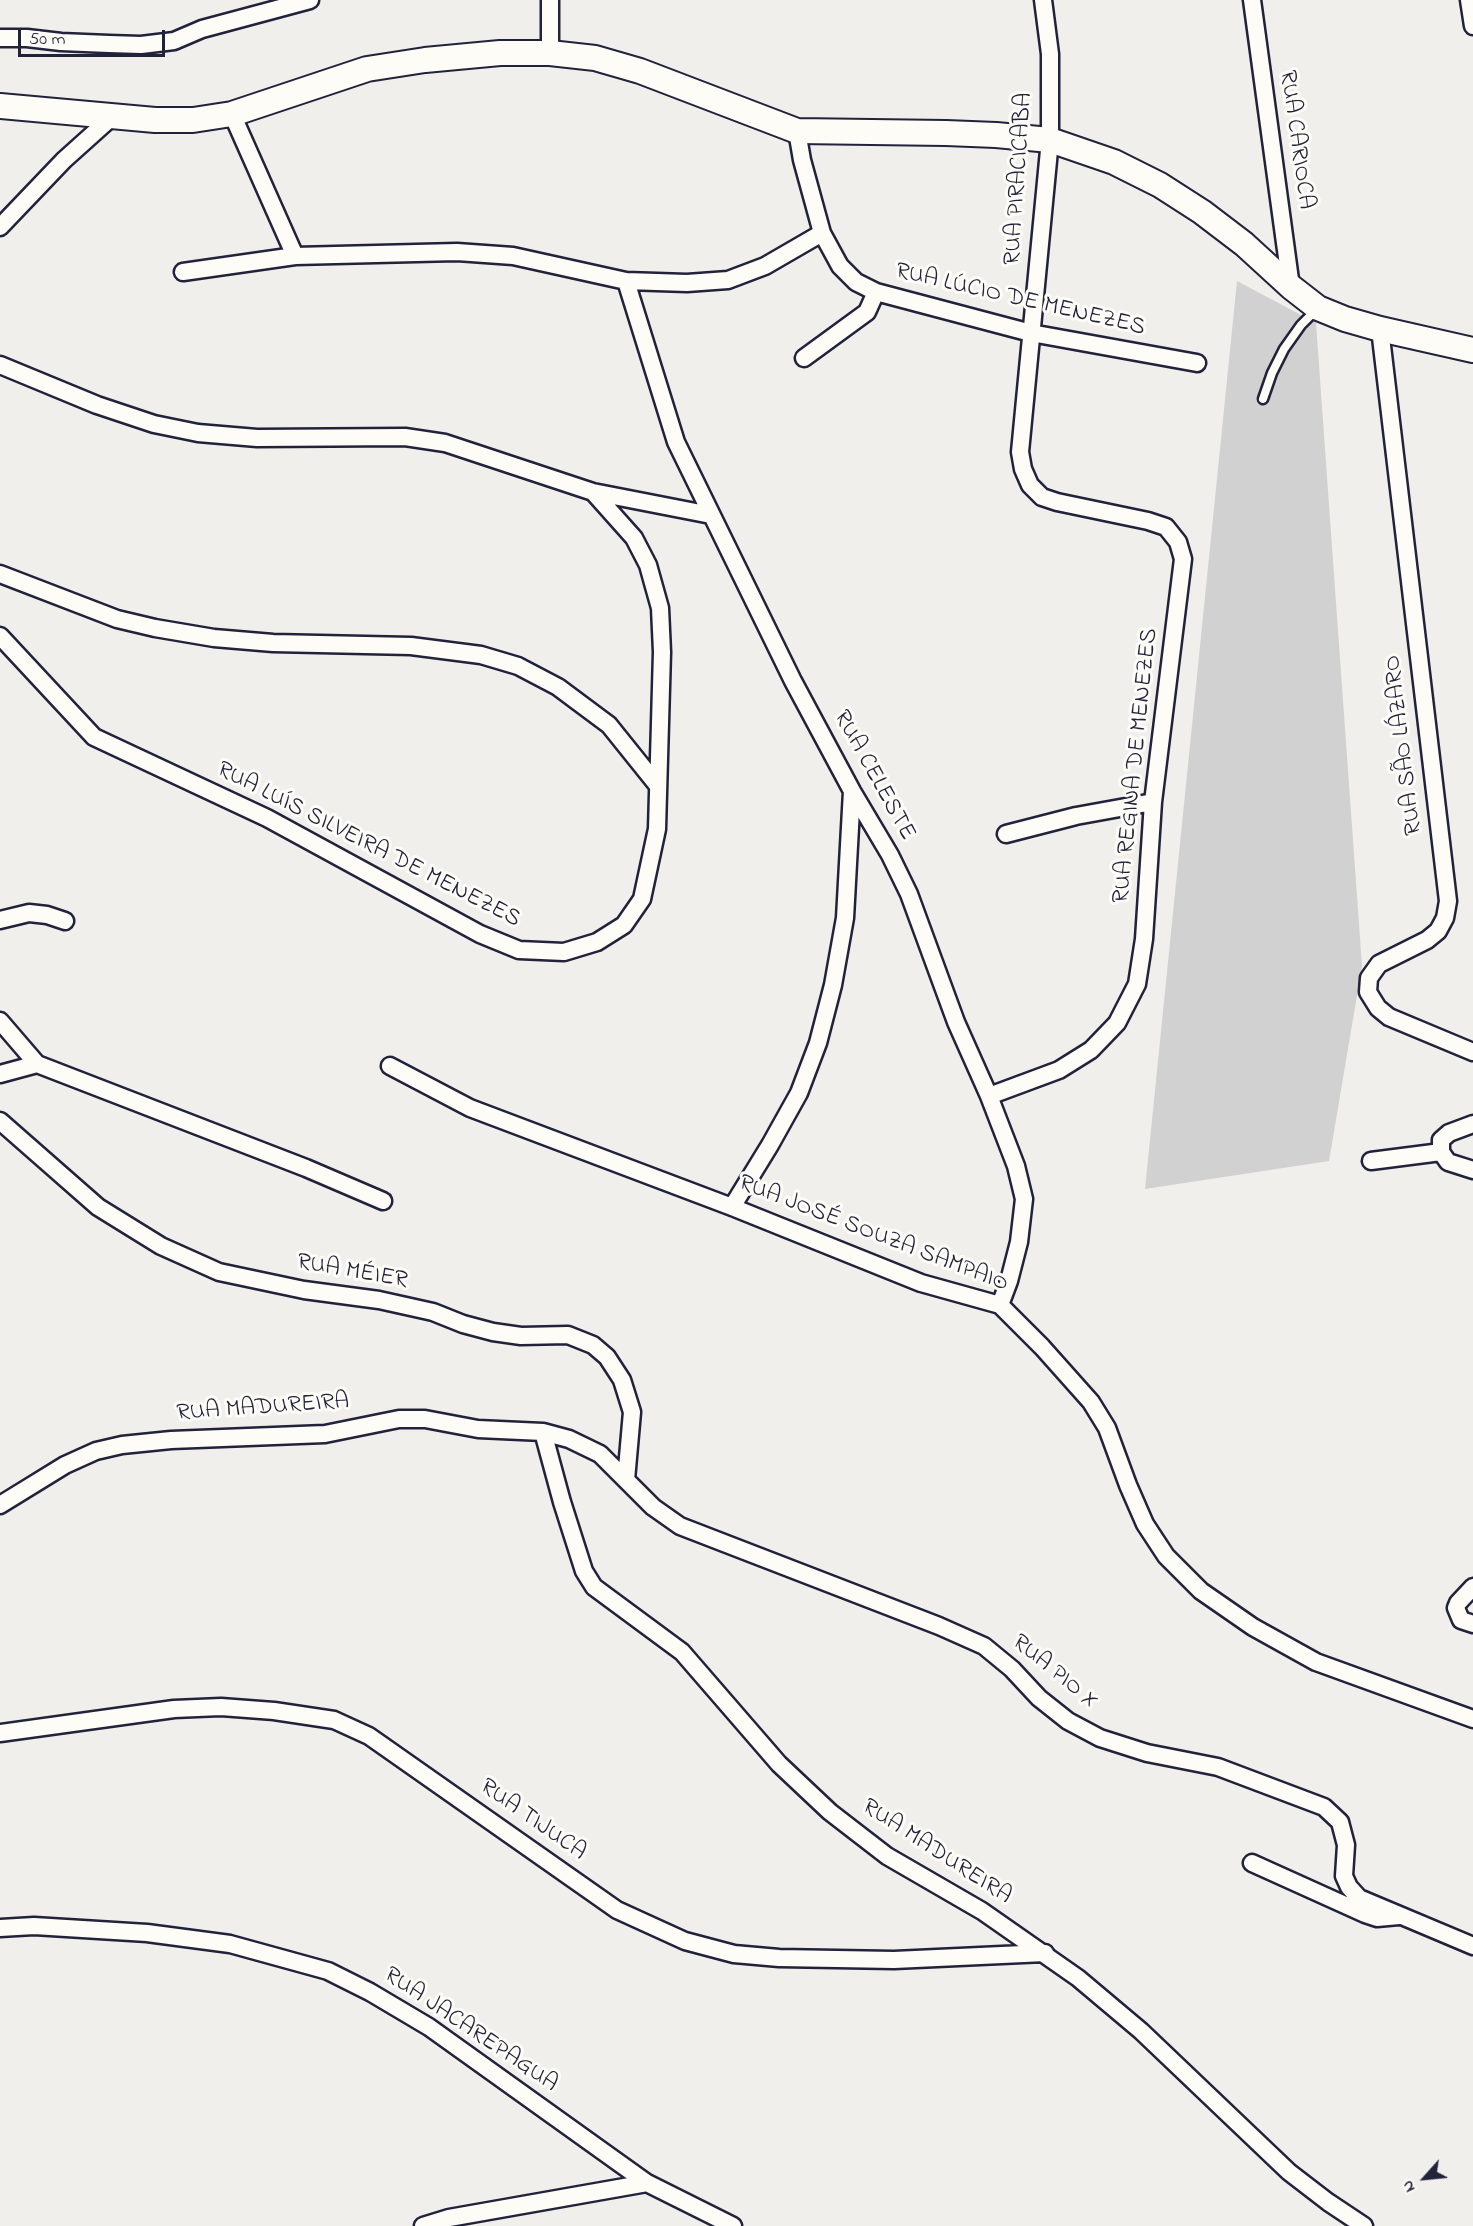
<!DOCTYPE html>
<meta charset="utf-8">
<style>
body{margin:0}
#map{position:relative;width:1473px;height:2226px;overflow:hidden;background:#f0efec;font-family:"Indie Flower",sans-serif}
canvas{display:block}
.north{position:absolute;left:1395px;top:2148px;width:60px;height:60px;-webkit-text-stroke:4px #fdfcf7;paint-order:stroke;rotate:243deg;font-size:16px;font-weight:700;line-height:24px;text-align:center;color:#22223b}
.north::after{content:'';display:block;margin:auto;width:21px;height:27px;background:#22223b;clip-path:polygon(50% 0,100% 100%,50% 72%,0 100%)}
.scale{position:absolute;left:18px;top:30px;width:147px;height:27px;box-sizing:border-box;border:3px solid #22223b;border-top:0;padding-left:8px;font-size:18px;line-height:21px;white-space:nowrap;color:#22223b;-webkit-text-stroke:4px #fdfcf7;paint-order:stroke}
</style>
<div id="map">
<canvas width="1473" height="2226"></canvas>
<div class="north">N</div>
<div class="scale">50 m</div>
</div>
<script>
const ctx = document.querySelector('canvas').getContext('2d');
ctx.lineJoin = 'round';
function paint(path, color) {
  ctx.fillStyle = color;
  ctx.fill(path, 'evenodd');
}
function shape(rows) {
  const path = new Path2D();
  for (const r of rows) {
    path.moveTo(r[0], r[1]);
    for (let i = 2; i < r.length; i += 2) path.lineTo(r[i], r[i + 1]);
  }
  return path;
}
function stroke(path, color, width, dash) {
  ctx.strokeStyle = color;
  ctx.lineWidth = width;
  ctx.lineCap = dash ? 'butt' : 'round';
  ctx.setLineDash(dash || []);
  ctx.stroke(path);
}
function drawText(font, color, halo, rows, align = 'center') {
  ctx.font = font + ' "Indie Flower",sans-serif';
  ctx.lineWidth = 6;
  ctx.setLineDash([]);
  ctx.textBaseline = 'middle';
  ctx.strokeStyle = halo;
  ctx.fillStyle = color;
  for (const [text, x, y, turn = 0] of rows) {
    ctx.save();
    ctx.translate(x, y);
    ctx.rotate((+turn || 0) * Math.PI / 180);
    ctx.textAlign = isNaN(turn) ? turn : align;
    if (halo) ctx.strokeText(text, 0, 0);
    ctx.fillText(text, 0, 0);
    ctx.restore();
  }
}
paint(shape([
 [1237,281,1316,323,1362,966,1329,1161,1145,1189]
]), '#d2d1d1');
const lane = shape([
 [1263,399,1272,373,1284,349,1301,325,1316,310]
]);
const street = shape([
 [1252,0,1291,287],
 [1469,0,1473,26],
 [0,38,27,38,61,42,109,44,141,45,174,41,202,29,310,0],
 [550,53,550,0],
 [232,114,295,256],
 [797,131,802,160,822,233,840,266,856,282,876,292,1031,333,1197,363],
 [0,227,64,160,113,116],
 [183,272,295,256,457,252,513,256,626,281,687,283,728,280,765,266,822,233],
 [626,281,676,442,793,681,852,791,890,855,909,894,956,1022,989,1096,1016,1166,1024,1199,1019,1242,1009,1281,1000,1305],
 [1380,329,1448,901,1445,918,1438,931,1427,940,1379,964,1369,978,1368,992,1378,1008,1389,1017,1473,1052],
 [804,358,867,312,876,292],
 [0,365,97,405,154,424,198,433,257,438,405,437,445,443,593,492,711,515],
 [0,574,117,619,155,628,214,638,273,643,411,646,481,655,518,666,558,687,609,725,658,786],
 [0,636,94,737,267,818,480,934,519,950,564,952,597,942,624,925,642,899,657,829,662,652,660,608,648,565,634,538,593,492],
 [1006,834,1076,816,1153,802],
 [0,920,29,913,47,915,65,921],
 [0,1021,37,1064,306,1168,383,1201],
 [390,1066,470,1108,732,1207,921,1283,1000,1305,1042,1347,1091,1402,1107,1428,1128,1485,1145,1524,1166,1556,1201,1591,1253,1627,1316,1662,1473,1719],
 [0,1074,37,1064],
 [989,1096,1059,1070,1091,1050,1117,1023,1137,984,1144,939,1153,802,1183,559,1178,542,1166,527,1148,521,1057,502,1042,497,1030,485,1023,469,1020,452,1050,140,1050,54,1043,0],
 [0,1121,98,1207,161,1246,219,1272,304,1290,379,1300,433,1312,463,1324,493,1332,521,1336,568,1335,593,1345,607,1357,622,1380,632,1412,626,1480],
 [1441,1152,1448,1162,1473,1170],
 [1371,1161,1441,1152,1441,1140,1449,1133,1473,1124],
 [732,1207,770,1145,799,1093,818,1043,833,985,845,918,852,791],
 [543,1432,562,1502,584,1571,594,1587,682,1652,779,1764,830,1812,887,1856,982,1911,1078,1978,1141,2031,1289,2172,1328,2202,1364,2226],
 [0,1505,65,1465,96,1451,122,1445,171,1440,325,1434,399,1419,425,1419,478,1429,543,1432,569,1439,600,1454,653,1507,680,1526,939,1626,984,1646,1012,1669,1039,1698,1068,1721,1100,1738,1147,1753,1218,1767,1324,1807,1340,1822,1346,1845,1344,1876,1349,1887,1359,1898,1473,1946],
 [1473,1587,1458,1603,1456,1608,1461,1620,1473,1624],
 [0,1733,174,1709,221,1707,274,1711,334,1720,369,1736,617,1910,685,1941,734,1954,779,1958,894,1960,1045,1953],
 [1252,1863,1365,1914,1377,1918,1399,1916],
 [0,1928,34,1926,147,1933,230,1944,328,1971,370,1992,429,2027,647,2183,733,2226],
 [423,2226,449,2218,647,2183]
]);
const secondary = shape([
 [0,106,155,120,193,120,232,114,367,69,425,60,500,53,550,53,595,58,640,71,797,131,946,133,996,135,1050,140,1114,162,1160,185,1202,212,1244,244,1291,287,1318,308,1345,319,1380,329,1473,350]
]);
stroke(lane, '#22223b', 13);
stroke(street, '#22223b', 21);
stroke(secondary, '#22223b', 28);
stroke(lane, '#fdfcf7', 8);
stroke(street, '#fdfcf7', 16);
stroke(secondary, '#fdfcf7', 24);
drawText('24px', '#22223b', '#fdfcf7', [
 ["RUA CARIOCA",1295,140,82],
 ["RUA PIRACICABA",1020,179,-86],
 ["RUA LÚCIO DE MENEZES",1020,301,13],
 ["RUA SÃO LÁZARO",1405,745,-97],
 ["RUA REGINA DE MENEZES",1137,766,-84],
 ["RUA CELESTE",873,776,61],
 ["RUA LUÍS SILVEIRA DE MENEZES",368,846,27],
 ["RUA JOSÉ SOUZA SAMPAIO",873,1235,21],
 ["RUA MÉIER",352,1273,10],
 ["RUA MADUREIRA",263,1409,-4],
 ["RUA PIO X",1054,1673,39],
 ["RUA TIJUCA",532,1821,35],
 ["RUA MADUREIRA",936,1853,33],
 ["RUA JACAREPAGUA",470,2031,34]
]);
</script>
